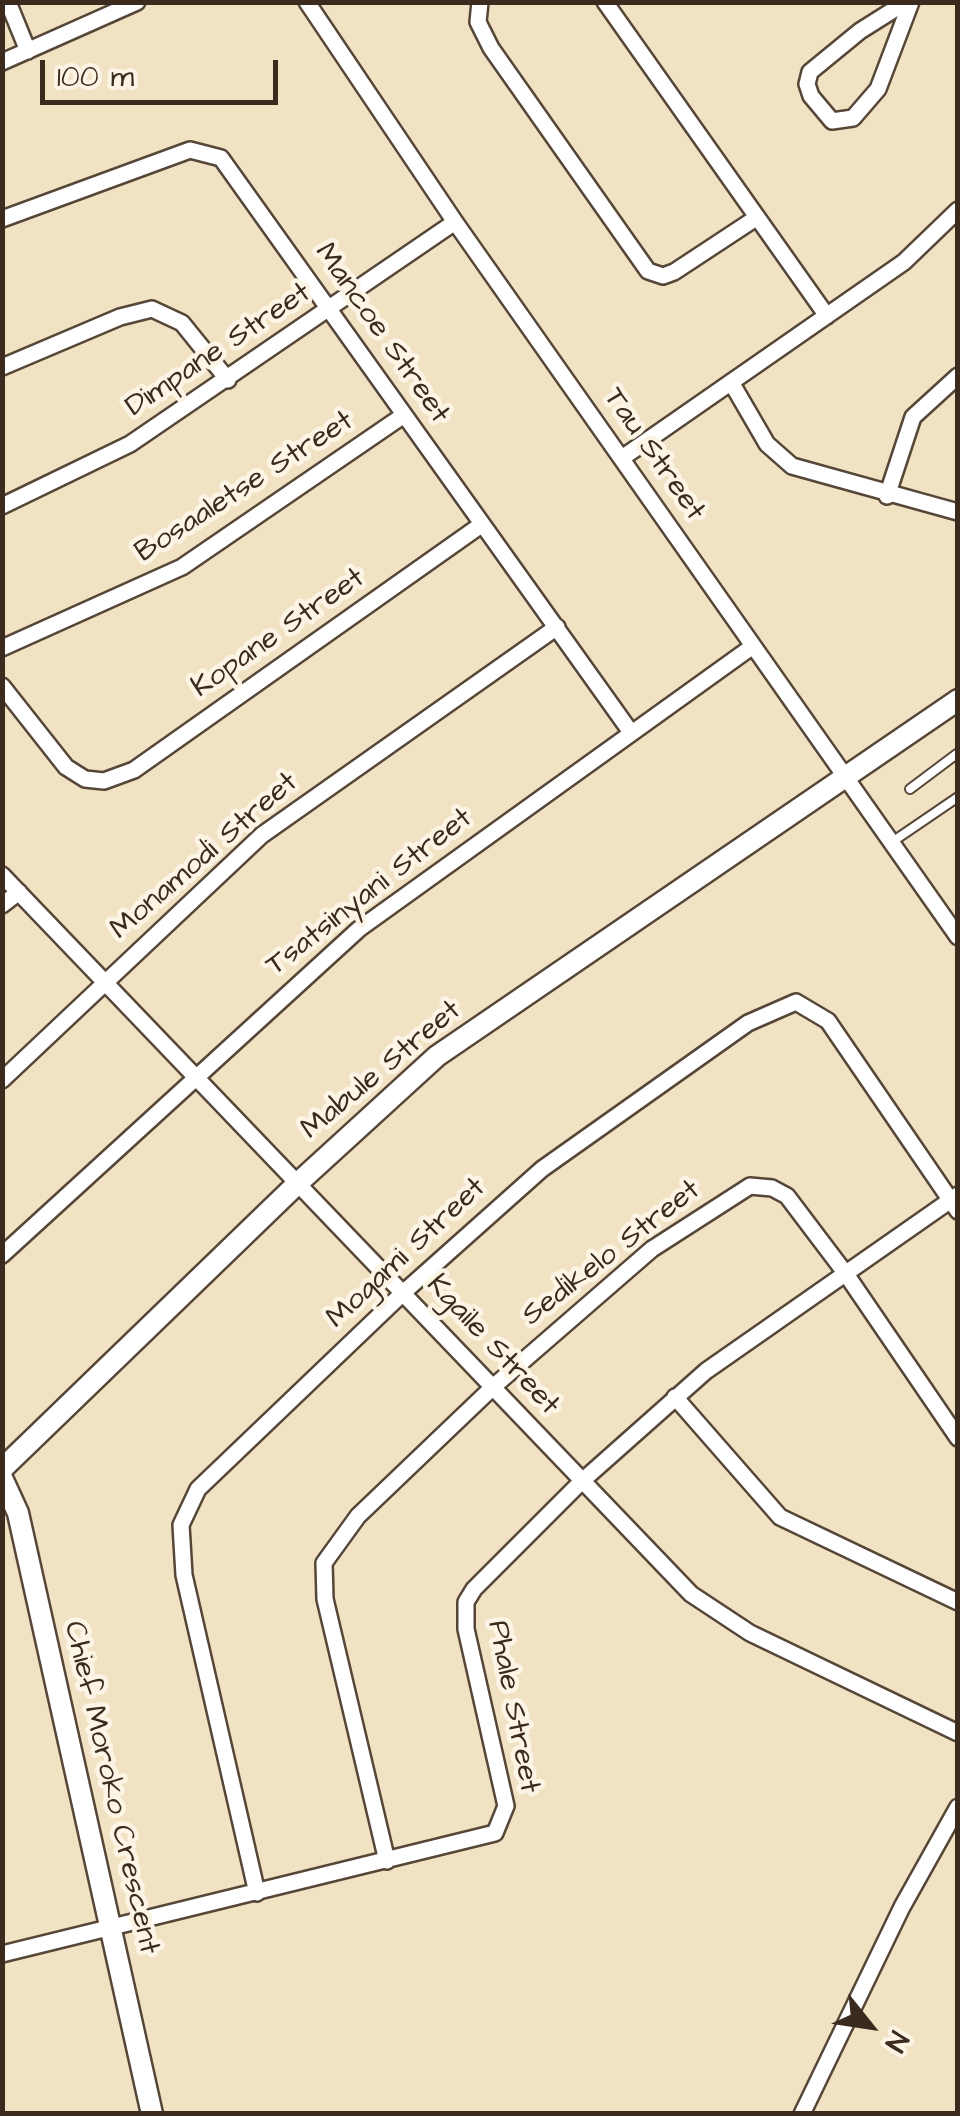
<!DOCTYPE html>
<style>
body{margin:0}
#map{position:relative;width:960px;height:2116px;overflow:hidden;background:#f1e2c4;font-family:"Architects Daughter",sans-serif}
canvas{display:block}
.frame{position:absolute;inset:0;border:5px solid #3b2a1e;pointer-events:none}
.north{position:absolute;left:820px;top:1976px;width:100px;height:100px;-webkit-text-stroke:8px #fcf5e5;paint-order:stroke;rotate:120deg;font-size:28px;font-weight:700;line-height:40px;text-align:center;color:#3b2a1e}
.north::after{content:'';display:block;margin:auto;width:35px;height:45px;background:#3b2a1e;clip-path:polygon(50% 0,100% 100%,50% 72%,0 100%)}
.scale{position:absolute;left:40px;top:60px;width:238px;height:45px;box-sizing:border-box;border:5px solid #3b2a1e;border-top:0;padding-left:12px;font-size:30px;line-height:35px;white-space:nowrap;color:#3b2a1e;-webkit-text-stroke:8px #fcf5e5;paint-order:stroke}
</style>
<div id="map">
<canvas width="960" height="2116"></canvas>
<div class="frame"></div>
<div class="north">N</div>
<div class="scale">100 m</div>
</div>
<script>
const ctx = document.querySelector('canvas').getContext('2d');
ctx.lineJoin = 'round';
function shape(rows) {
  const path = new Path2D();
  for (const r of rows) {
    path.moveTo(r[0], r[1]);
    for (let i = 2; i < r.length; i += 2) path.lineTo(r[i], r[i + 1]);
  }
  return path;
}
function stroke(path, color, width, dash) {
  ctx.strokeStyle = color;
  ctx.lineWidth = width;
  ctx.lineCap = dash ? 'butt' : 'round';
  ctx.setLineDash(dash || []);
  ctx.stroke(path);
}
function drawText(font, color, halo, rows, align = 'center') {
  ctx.font = font + ' "Architects Daughter",sans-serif';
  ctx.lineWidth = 9;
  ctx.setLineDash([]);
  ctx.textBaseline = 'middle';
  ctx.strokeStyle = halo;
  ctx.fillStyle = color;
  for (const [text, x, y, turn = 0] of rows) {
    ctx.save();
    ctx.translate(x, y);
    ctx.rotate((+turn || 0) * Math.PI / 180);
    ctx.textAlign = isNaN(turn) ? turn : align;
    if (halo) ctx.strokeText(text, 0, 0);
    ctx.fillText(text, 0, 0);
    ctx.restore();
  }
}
const lane = shape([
 [910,789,958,753],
 [892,842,958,797]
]);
const street = shape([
 [8,2,28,51],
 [307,2,455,222,958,937],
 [480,2,478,22,491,48,648,271,663,276,674,272,756,218],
 [605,2,827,316],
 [906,2,860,31,810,72,807,84,811,96,832,121,853,118,878,89,911,2],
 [2,62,137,2],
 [2,219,190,150,221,158,630,731],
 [2,367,120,317,152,309,182,323,228,380],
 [731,382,767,444,792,466,958,512],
 [622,458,904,262,958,210],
 [887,496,913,417,958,376],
 [2,506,130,444,455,222],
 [2,648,182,567,404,415],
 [2,686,66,767,85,779,104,781,134,770,481,525],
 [2,875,691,1594,750,1633,958,1733],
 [2,905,19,892],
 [2,1080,262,835,557,627],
 [2,1255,359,929,753,646],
 [675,1397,780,1517,958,1602],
 [387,1861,325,1599,324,1563,358,1516,493,1387,652,1249,750,1186,772,1188,787,1196,846,1274,958,1438],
 [257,1893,184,1575,181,1525,198,1489,404,1292,542,1169,748,1023,796,1002,828,1021,958,1211],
 [2,1954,495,1833,506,1806,466,1629,466,1602,474,1589,581,1482,706,1371,958,1195],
 [802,2114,902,1907,958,1807]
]);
const secondary = shape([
 [2,1469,298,1183,437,1056,958,700],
 [2,1478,18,1513,152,2114]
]);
stroke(lane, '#564637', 12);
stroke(street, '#564637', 20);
stroke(secondary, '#564637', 25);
stroke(lane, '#fff', 8);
stroke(street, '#fff', 15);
stroke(secondary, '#fff', 20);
drawText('30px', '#3b2a1e', '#fcf5e5', [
 ["Mancoe Street",381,334,55],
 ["Dimpane Street",219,351,-34],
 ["Tau Street",653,455,55],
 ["Bosaaletse Street",245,488,-33],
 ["Kopane Street",279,634,-35],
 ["Monamodi Street",205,857,-41],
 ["Tsatsinyani Street",370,893,-38],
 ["Mabule Street",382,1071,-40],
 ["Mogami Street",407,1254,-43],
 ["Sedikelo Street",612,1254,-38],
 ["Kgaile Street",492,1346,47],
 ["Phale Street",512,1707,79],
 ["Chief Moroko Crescent",110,1788,77]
]);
</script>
